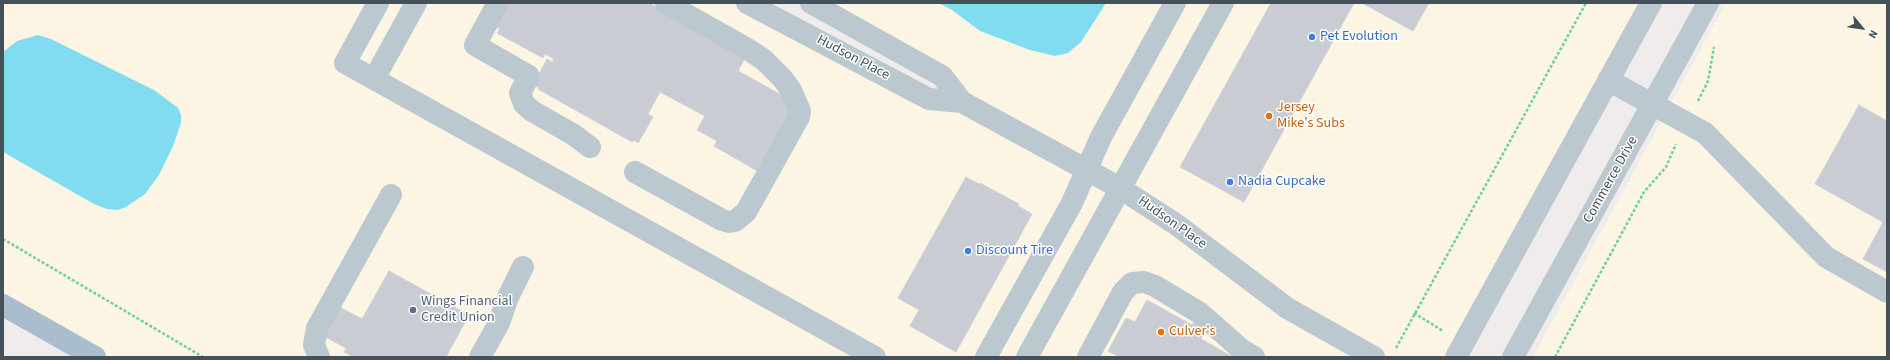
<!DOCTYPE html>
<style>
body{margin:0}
#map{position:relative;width:1890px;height:360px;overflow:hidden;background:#f0ecec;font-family:"Source Sans 3",sans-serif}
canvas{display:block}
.frame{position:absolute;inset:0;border:4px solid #44515b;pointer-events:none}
.north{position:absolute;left:1842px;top:8px;width:40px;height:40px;-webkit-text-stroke:3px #fff;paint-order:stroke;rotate:119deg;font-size:11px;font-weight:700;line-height:16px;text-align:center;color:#44515b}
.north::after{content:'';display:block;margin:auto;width:14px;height:18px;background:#44515b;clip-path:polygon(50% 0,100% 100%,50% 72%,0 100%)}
</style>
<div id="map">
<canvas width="1890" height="360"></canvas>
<div class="frame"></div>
<div class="north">N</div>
</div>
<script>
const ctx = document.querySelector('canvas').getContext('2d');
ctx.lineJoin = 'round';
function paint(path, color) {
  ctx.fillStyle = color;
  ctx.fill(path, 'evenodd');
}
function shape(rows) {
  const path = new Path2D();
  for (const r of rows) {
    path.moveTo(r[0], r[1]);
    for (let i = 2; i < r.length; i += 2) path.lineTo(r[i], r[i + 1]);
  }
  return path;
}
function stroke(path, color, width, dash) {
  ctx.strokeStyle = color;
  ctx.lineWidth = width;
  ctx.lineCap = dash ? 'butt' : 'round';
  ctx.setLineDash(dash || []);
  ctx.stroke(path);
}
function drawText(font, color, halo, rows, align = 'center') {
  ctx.font = font + ' "Source Sans 3",sans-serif';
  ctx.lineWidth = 3;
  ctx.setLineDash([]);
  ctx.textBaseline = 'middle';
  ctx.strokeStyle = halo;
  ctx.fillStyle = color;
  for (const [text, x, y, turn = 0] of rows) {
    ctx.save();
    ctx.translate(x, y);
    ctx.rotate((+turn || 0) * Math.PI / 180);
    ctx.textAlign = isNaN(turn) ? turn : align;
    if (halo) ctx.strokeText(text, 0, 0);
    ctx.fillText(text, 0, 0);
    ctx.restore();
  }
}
paint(shape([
 [3,3,747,3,961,102,811,3,1651,3,1456,357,95,357,3,305],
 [1726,3,1887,3,1887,357,1533,357]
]), '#fdf5e3');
paint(shape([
 [939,3,1106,3,1081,42,1068,53,1055,56,1030,50,980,31,952,10],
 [38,35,51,39,154,90,178,108,181,115,181,123,173,146,159,175,145,194,126,207,118,210,107,209,94,204,3,152,3,52,17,41]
]), '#81dcf2');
const building = shape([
 [510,3,649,3,746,56,738,71,787,98,793,115,761,173,714,146,717,141,697,130,705,116,660,92,648,114,653,117,638,143,634,140,632,142,538,89,539,87,533,85,547,59,552,62,554,59,545,54,543,58,497,33,500,29,497,27,510,3],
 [1271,3,1354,3,1244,202,1180,167,1271,3],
 [1362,3,1429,3,1413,31,1362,3],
 [1859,105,1887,121,1887,272,1863,259,1883,222,1815,184,1859,105],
 [966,177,979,184,980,183,1019,204,1018,206,1032,214,956,352,910,326,919,310,898,298,966,177],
 [389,271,469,315,446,357,354,357,344,352,346,348,318,333,334,304,362,319,389,271],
 [1147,300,1192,325,1196,318,1209,325,1201,339,1233,357,1119,357,1108,351,1126,318,1135,322,1147,300]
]);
paint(building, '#c9ccd2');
stroke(building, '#d0d3d9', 1);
stroke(shape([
 [1698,101,1708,81,1714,47],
 [3,239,203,357],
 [1414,313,1443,331],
 [1396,348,1586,3],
 [1555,357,1644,192,1666,167,1676,144]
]), '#6dd19e', 2.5, [3, 2]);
stroke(shape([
 [378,3,345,63,875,357],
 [498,3,475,45,529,76,520,93,524,104,532,111,574,135,590,147],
 [747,3,929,99,962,102,1120,188,1177,225,1287,308,1374,357],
 [811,3,942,76,962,102],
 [374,79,416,3],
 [1608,80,1705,133,1826,257,1887,292],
 [635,172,722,220,729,222,735,221,746,212,799,117,800,111,791,90,782,78,764,60,746,48,666,3],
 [319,357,314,345,317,328,391,195],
 [480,357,499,323,508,297,523,267],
 [986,357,1072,203,1101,137,1175,3],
 [1027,357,1223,3],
 [1088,357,1123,292,1132,283,1144,282,1155,286,1200,313,1242,350,1254,357],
 [1456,357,1651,3],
 [1513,357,1708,3]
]), '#bcc8d0', 22);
stroke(shape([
 [3,305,95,357]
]), '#aabdce', 22);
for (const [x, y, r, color] of [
 [1312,37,4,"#3f7fe0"],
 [1269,116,4,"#e8710a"],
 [1230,182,4,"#3f7fe0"],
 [968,251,4,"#3f7fe0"],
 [413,310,4,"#5c6f8a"],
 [1161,332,4,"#e8710a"]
]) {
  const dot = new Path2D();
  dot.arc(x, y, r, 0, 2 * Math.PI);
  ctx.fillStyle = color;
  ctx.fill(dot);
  stroke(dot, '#fff', 1.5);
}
drawText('14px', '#366cbe', '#fff', [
 ["Pet Evolution",1320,37],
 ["Nadia Cupcake",1238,182],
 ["Discount Tire",976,251]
], 'left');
drawText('14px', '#44515b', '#fff', [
 ["Hudson Place",853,58,28],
 ["Commerce Drive",1611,180,-61],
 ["Hudson Place",1172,223,35]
]);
drawText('14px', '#c56008', '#fff', [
 ["Jersey",1277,108],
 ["Mike's Subs",1277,124],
 ["Culver's",1169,332]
], 'left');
drawText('14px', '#4e5e75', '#fff', [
 ["Wings Financial",421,302],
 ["Credit Union",421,318]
], 'left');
</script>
